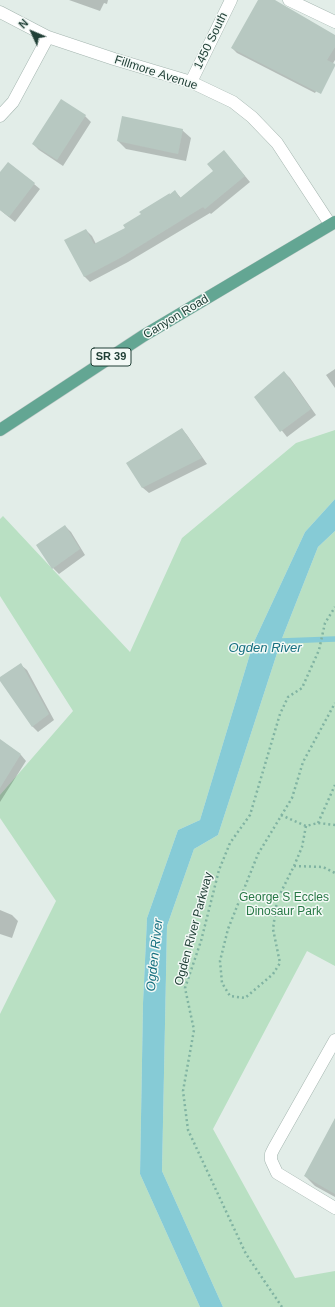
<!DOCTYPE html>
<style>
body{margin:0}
#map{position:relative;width:335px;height:1307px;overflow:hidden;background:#e2ede8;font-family:Helvetica,sans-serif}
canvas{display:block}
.north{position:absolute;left:12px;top:12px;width:40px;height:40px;-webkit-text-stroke:3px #f3f9f6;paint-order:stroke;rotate:314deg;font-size:11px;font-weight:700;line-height:16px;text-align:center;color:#203f36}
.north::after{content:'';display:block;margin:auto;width:14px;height:18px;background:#203f36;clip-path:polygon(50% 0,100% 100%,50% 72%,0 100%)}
</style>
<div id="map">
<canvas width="335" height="1307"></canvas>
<div class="north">N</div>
</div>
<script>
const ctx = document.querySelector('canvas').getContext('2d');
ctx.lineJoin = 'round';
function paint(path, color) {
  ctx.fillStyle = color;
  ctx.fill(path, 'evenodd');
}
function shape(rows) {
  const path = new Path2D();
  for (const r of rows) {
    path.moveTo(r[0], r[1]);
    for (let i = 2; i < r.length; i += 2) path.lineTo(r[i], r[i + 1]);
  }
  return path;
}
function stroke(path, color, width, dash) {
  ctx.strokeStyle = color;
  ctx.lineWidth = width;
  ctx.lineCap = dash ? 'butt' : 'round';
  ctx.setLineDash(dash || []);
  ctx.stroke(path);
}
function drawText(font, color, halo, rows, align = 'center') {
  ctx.font = font + ' Helvetica,sans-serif';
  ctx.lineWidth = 3;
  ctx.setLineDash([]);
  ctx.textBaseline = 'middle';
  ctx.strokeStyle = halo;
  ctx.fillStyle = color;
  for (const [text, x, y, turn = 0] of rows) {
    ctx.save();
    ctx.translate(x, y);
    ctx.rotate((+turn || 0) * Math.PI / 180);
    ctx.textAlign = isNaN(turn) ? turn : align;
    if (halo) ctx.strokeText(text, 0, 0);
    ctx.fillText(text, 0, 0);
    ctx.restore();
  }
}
paint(shape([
 [335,430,335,499,305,532,253,644,200,820,178,830,147,918,143,1003,140,1174,200,1307,0,1307,0,1014,56,901,0,818,0,795,73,711,0,596,0,519,3,516,130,652,182,538,296,443],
 [335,531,335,966,307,951,213,1129,295,1278,335,1271,335,1307,223,1307,162,1171,167,926,194,849,218,835,281,641,318,547]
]), '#b9e0c3');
paint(shape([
 [335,499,335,531,318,547,281,641,218,835,194,849,167,926,162,1171,223,1307,200,1307,140,1174,143,1003,147,918,178,830,200,820,253,644,305,532]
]), '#86cbd6');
paint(shape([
 [69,0,108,0,107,4,104,3,100,11],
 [260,0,273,0,335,36,335,60,315,93,237,53,232,48],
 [85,116,91,122,63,166,39,150,33,144],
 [182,130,191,138,186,161,126,149,118,141],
 [230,158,250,182,211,214,210,213,128,262,90,282,84,276,86,230,92,236,96,244,126,228,142,214,140,212,170,194,171,195,175,191,181,198],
 [0,174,34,184,40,189,15,222,0,210],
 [335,369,335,388,326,375],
 [284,372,290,378,316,415,287,437,255,397],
 [182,429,187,435,207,464,149,493,143,488,127,463],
 [65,526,71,532,85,555,59,574,53,568],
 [21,665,27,670,54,720,38,732,32,726,0,679],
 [0,746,21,755,26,761,0,802],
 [0,910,12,915,18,921,12,938,0,934],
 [335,1120,335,1197,315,1186,305,1176]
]), '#0003');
stroke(shape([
 [276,644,281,641,335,639]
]), '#86cbd6', 5.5);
paint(shape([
 [258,0,275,0,335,35,335,47,327,60,335,64,335,66,321,94,231,48],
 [61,99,86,115,57,160,32,144],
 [122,116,183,129,178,154,117,141],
 [224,150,245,176,205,209,203,207,122,257,84,277,64,240,86,229,94,244,125,228,123,225,141,214,139,212,170,193,169,195,175,190,180,198,213,171,207,164],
 [8,162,35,183,9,217,0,210,0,172],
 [284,371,311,409,280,432,254,397],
 [182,428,202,458,142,488,126,463],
 [65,525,80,549,52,569,36,545],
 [21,663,49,714,32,727,0,681,0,677],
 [0,739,21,754,0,788],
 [335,1118,335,1194,304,1176]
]), '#b7c8c1');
const minor = shape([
 [289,0,335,22],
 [0,12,48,37,114,59,191,82,233,102,252,117,277,143,330,224],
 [191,82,231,0],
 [0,116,13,102,48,37],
 [335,1040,274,1148,271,1154,271,1160,277,1173,335,1208]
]);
const major = shape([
 [0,430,143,336,335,222]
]);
stroke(minor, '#a4b5af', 13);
stroke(major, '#c1c9c7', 13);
stroke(shape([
 [281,815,306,826,318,823,335,825],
 [318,823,335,785],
 [306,826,302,847,294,866,277,900,273,929,280,963,273,974,245,998,230,996,222,983,220,961,228,929,258,854,292,798,303,762,335,703],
 [294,866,323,867,335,873],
 [282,1307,246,1254,188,1130,183,1091,194,1030,185,988,201,941,219,870,230,843,250,815,280,714,288,697,302,688,319,650,325,623,335,607]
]), '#80b3a2', 2.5, [2, 3]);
stroke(minor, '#fff', 12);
stroke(major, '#63a693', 12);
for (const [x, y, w] of [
 [111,357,40]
]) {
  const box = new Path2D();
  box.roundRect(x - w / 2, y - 9, w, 18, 3);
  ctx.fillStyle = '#f3f9f6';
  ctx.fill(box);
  stroke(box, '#203f36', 1);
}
drawText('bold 11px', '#203f36', null, [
 ["SR 39",111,357]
]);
drawText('12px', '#203f36', '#f3f9f6', [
 ["1450 South",211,41,-64],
 ["Fillmore Avenue",156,73,18],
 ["Canyon Road",176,317,-31],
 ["Ogden River Parkway",194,929,-75]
]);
drawText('12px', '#287946', '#f3f9f6', [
 ["George S Eccles",284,898],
 ["Dinosaur Park",284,912]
]);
drawText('italic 13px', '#167080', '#f3f9f6', [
 ["Ogden River",265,648],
 ["Ogden River",155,955,-84]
]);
</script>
